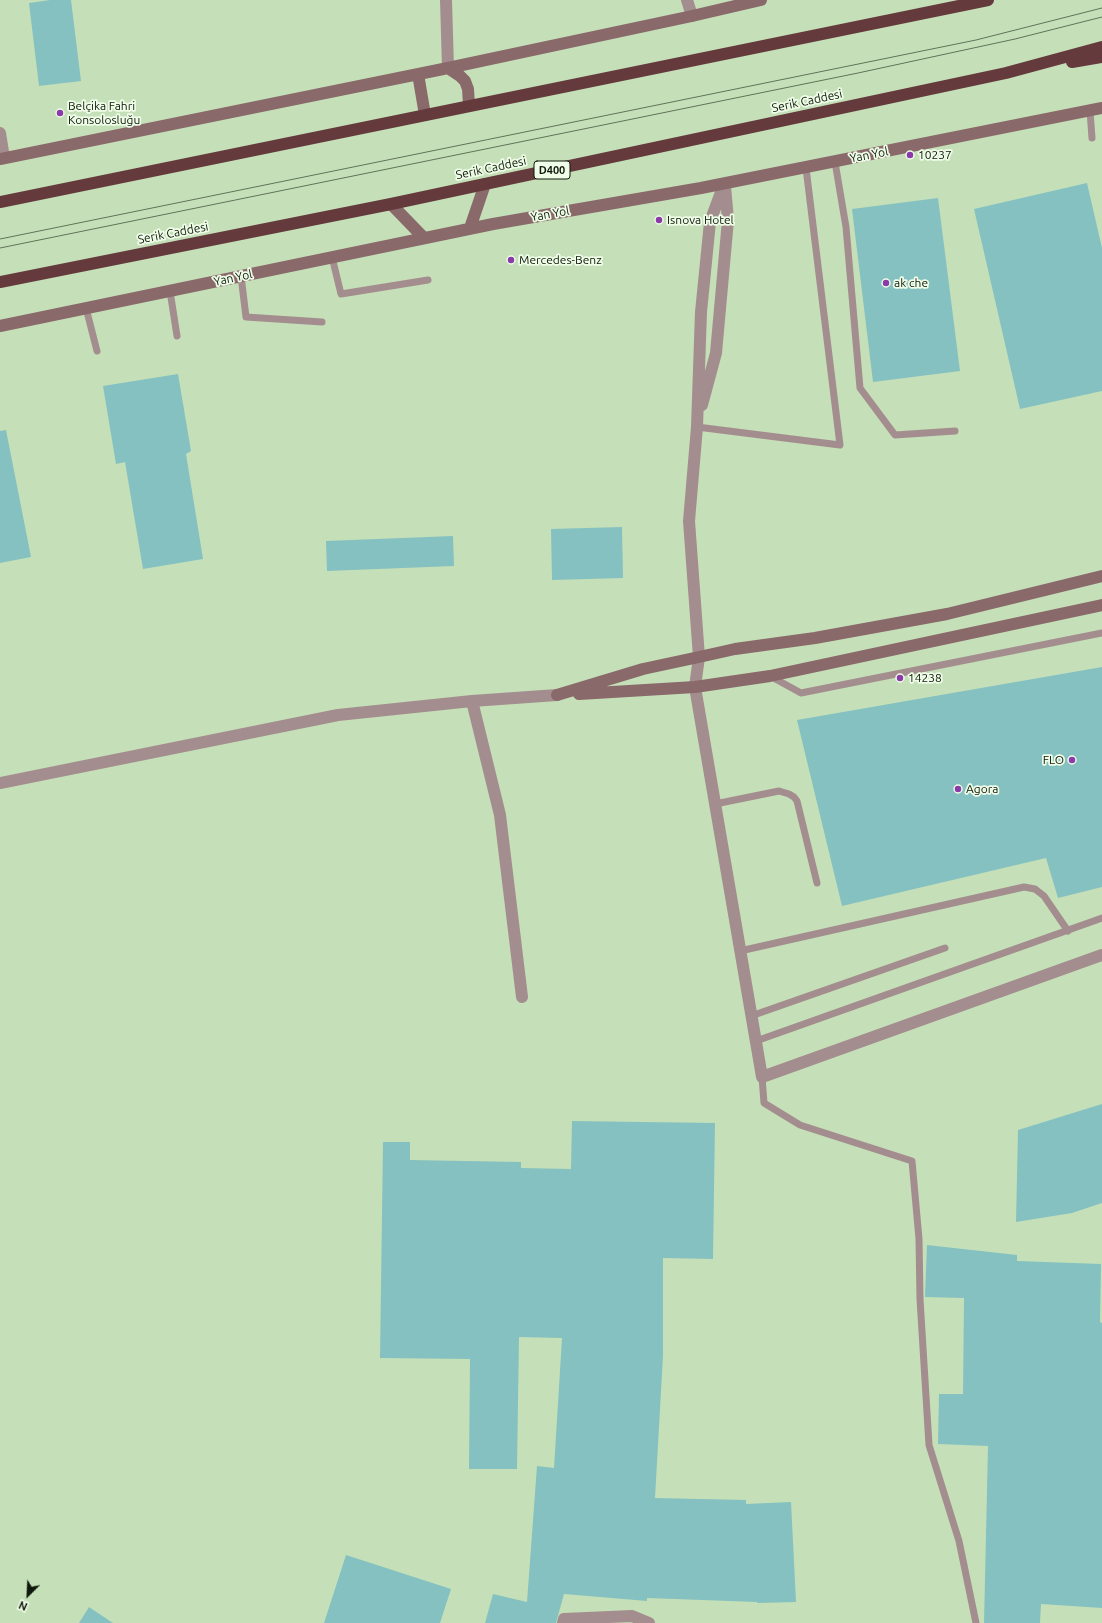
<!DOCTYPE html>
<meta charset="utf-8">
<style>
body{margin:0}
#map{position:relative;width:1102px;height:1623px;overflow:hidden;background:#c5e0b8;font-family:Ubuntu,sans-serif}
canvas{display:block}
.north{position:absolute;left:8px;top:1575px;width:40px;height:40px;-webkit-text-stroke:3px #effde8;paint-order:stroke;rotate:204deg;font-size:11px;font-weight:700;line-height:16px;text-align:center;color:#0f180a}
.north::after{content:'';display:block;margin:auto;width:14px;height:18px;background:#0f180a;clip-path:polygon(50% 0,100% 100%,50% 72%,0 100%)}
</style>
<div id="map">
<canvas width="1102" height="1623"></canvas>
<div class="north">N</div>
</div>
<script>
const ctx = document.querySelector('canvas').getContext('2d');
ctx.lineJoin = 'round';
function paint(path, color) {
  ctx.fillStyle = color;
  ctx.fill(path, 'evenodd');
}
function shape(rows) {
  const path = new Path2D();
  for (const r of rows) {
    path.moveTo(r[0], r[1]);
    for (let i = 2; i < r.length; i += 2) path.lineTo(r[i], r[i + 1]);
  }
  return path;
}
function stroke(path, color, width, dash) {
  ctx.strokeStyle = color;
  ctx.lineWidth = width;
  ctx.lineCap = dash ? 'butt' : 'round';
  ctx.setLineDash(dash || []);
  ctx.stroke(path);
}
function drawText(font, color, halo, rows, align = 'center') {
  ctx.font = font + ' Ubuntu,sans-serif';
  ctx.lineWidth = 3.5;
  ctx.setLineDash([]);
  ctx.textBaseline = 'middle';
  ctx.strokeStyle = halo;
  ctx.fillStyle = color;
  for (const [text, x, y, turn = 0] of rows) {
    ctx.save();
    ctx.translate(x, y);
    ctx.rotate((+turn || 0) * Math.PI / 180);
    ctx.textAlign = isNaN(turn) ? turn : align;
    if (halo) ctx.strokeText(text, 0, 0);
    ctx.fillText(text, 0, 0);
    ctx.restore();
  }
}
paint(shape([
 [50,0,71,0,81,81,39,86,29,3],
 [1087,183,1102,248,1102,391,1020,409,974,209],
 [938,198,960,371,873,382,852,209],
 [178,374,191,451,186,454,203,559,143,569,125,462,116,464,103,386],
 [6,430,31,557,0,563,0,431],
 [622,527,623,578,552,580,551,529],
 [453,536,454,566,327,571,326,541],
 [1102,667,1102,887,1058,898,1046,858,842,906,797,720],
 [1102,1104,1102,1203,1072,1213,1016,1222,1018,1130],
 [572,1121,715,1123,713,1259,663,1258,663,1356,655,1498,746,1500,746,1504,791,1502,796,1602,757,1603,757,1602,647,1598,647,1601,564,1594,556,1623,485,1623,493,1594,527,1602,537,1466,554,1468,562,1338,519,1337,517,1469,469,1469,470,1359,380,1358,383,1142,410,1142,410,1160,521,1162,521,1168,571,1169],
 [927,1245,1017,1255,1017,1261,1101,1264,1100,1322,1102,1323,1102,1608,1041,1604,1040,1623,984,1623,988,1446,938,1444,939,1394,963,1394,964,1298,925,1297],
 [346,1555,451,1589,440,1623,324,1623],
 [89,1607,113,1623,79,1623]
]), '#85c1c0');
stroke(shape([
 [1090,111,1092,138],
 [835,162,846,227,860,388,895,435,955,431],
 [332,257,341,294,428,280],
 [241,276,246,317,322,322],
 [170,291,177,336],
 [86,308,97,351],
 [697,427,840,445,806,168],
 [770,676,801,693,1102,633],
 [715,804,779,791,789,794,794,797,797,801,817,883],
 [740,951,1024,887,1035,889,1044,896,1068,931],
 [751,1016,945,948],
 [756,1041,1102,918],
 [762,1077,764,1103,800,1125,912,1161,919,1239,920,1299,929,1445,959,1541,976,1623]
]), '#a48d8e', 7);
stroke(shape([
 [446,0,448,68],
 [687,0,692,16],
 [0,133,4,158],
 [724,184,710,222,701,312,697,427,689,521,699,657,695,687,762,1077,1102,955],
 [702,405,716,353,728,220,725,186],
 [472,701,500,815,522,997],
 [0,783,338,715,472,701,557,695],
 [563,1623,564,1619,632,1616,649,1623]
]), '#a48d8e', 12);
stroke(shape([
 [448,68,460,76,465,81,468,89,469,105],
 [418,74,425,115],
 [0,159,448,68,692,16,761,0],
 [391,204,424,238],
 [470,228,485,184],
 [0,326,493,224,701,188,1102,108],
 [579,694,695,687,770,676,1102,605],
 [557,695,643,669,699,657,735,649,815,638,947,614,1102,576]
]), '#8a696b', 12);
stroke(shape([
 [1072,62,1102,57],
 [0,202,988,0],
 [0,282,391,204,1006,73,1102,47]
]), '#653a3d', 12);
stroke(shape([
 [0,239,976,40,1102,8],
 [0,248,858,73,1015,39,1102,17]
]), '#617258', 1);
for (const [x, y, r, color] of [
 [60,113,4,"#8b3aaa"],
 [910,155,4,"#8b3aaa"],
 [659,220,4,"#8b3aaa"],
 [511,260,4,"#8b3aaa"],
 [886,283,4,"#8b3aaa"],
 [900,678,4,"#8b3aaa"],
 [1072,760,4,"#8b3aaa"],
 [958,789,4,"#8b3aaa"]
]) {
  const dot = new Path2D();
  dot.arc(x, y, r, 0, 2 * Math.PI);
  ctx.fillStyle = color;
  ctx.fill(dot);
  stroke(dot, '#effde8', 1.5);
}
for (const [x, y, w] of [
 [552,170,36]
]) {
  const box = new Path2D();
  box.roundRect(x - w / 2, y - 9, w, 18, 3);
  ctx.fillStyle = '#effde8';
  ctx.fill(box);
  stroke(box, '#0f180a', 1);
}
drawText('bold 11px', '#0f180a', null, [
 ["D400",552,170]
]);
drawText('12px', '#0f180a', '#effde8', [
 ["Serik Caddesi",807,101,-12],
 ["Yan Yol",869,155,-11],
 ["Serik Caddesi",491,168,-12],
 ["Yan Yol",550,214,-10],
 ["Serik Caddesi",173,233,-11],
 ["Yan Yol",233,278,-12]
]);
drawText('12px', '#0f180a', '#effde8', [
 ["Belçika Fahri",68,106],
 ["Konsolosluğu",68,120],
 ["10237",918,155],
 ["Isnova Hotel",667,220],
 ["Mercedes-Benz",519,260],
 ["ak che",894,283],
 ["14238",908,678],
 ["FLO",1064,760,"right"],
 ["Agora",966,789]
], 'left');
</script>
